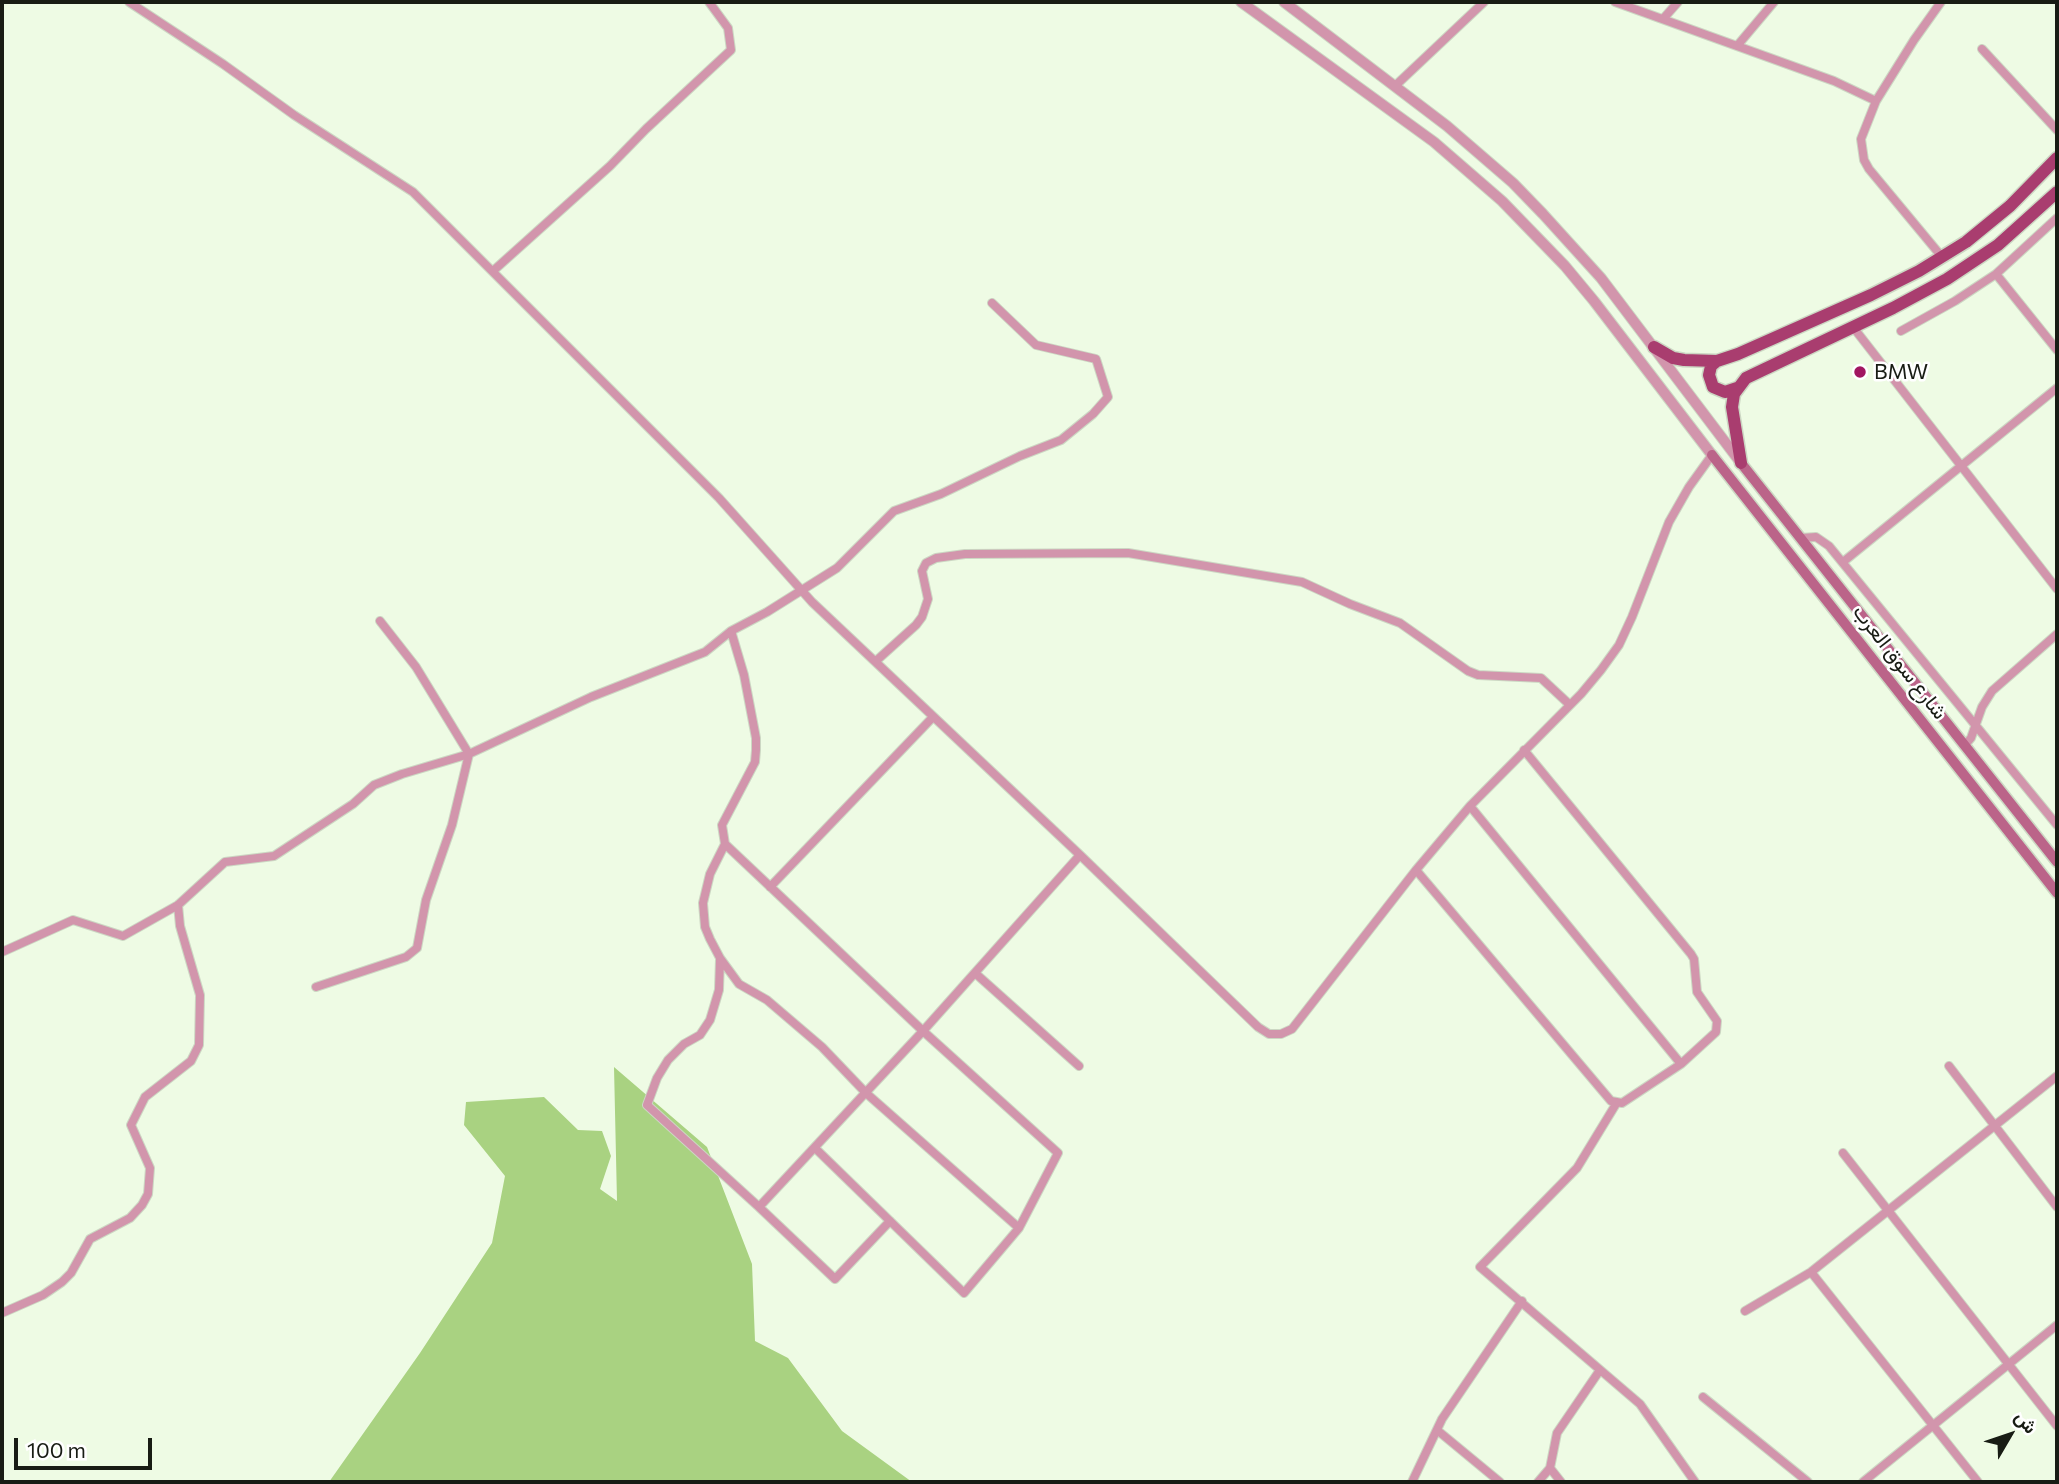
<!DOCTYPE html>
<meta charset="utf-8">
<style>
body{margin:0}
#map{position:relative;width:2059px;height:1484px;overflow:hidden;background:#eefbe4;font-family:Commissioner,Vazirmatn,sans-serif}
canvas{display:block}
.frame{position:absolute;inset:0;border:4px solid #181c14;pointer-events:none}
.north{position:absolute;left:1975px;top:1400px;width:70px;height:70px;-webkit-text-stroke:5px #fff;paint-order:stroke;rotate:51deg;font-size:19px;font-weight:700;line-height:28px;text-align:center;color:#181c14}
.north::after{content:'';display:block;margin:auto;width:24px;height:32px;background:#181c14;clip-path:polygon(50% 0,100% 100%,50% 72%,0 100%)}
.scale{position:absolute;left:14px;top:1438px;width:138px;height:32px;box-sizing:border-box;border:4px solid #181c14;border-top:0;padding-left:9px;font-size:21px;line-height:24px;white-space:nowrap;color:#181c14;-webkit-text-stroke:5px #fff;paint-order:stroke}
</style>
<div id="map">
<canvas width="2059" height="1484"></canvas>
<div class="frame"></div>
<div class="north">ش</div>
<div class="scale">100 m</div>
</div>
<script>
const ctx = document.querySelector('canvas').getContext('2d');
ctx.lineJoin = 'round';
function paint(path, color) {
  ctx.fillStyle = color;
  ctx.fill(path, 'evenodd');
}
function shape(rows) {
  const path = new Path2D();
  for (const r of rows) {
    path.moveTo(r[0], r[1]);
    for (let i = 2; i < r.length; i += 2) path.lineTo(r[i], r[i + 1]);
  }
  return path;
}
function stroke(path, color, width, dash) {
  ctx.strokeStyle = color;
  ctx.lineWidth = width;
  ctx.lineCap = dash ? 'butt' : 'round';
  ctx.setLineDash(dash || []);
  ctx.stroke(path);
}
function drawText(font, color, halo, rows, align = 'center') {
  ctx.font = font + ' Commissioner,Vazirmatn,sans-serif';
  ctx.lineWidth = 5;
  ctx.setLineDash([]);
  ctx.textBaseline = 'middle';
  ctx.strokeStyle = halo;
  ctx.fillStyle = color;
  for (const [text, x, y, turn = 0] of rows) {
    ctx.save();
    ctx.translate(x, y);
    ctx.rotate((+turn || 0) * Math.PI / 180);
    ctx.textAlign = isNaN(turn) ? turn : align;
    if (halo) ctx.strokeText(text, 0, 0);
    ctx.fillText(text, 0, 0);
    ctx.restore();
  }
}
paint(shape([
 [614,1067,707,1147,752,1264,755,1341,788,1358,842,1431,912,1482,329,1482,420,1353,492,1243,505,1176,464,1125,466,1102,544,1097,578,1130,602,1131,611,1156,600,1189,617,1201]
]), '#a9d281');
const minor = shape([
 [129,2,223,64,294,115,413,192,719,498,812,602,1080,855,1258,1027,1269,1034,1281,1034,1292,1029,1416,870,1470,806,1581,694,1601,670,1619,645,1632,617,1669,522,1689,487,1712,455],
 [1615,2,1834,81,1876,101,1861,139,1864,160,1869,169,1942,257],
 [1663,19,1678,2],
 [1737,46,1774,2],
 [1982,49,2057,130],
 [1395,86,1484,2],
 [1876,101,1914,40,1941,2],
 [493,271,610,166,646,129,731,50,728,28,709,2],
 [1996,274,2057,350],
 [1853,327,2057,589],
 [1901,331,1955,301,1996,274,2057,218],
 [1801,538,1816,537,1829,546,2057,825],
 [1843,562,2057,388],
 [731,631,744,675,756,738,756,750,755,762,722,825,725,844,710,874,703,903,705,927,710,939,720,958,739,984,767,1000,822,1047,866,1093,1019,1228,964,1293,815,1148],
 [876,661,916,625,922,617,928,599,922,571,926,563,936,558,965,554,1128,553,1302,582,1350,604,1400,623,1468,671,1478,675,1541,678,1570,705],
 [1965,745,1971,738,1982,707,1992,691,2057,634],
 [1470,806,1681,1064],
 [725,844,923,1031,1058,1153,1019,1228],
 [1416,870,1611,1101,1622,1103,1681,1064,1716,1032,1717,1021,1697,992,1694,959,1691,954,1524,750],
 [770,887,933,717],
 [2,952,73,920,123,936,178,905,225,862,274,856,353,804,374,785,402,774,469,754,591,697,705,652,731,631,767,612,837,568,894,511,941,494,1020,456,1061,440,1093,414,1108,397,1096,359,1036,345,992,303],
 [720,959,719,990,710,1020,700,1035,684,1044,668,1060,657,1078,647,1105,759,1207],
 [975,973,1079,1066],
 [316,987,406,957,417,948,426,900,452,825,469,754,416,667,380,621],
 [1949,1066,2057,1207],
 [1616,1104,1577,1168,1480,1267,1640,1404,1695,1482],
 [1843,1153,2057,1426],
 [890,1221,835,1279,759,1207,923,1031,1080,855],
 [1811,1272,1978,1482],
 [1745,1311,1811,1272,2057,1076],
 [2,1313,43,1295,62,1282,71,1273,90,1239,130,1218,142,1205,148,1194,150,1168,131,1125,145,1097,191,1061,199,1045,200,995,180,926,178,905],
 [1703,1397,1808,1482],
 [1437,1430,1500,1482],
 [1550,1468,1561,1482],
 [1412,1482,1442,1419,1522,1301],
 [1538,1482,1550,1468,1557,1433,1600,1370],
 [1863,1482,2057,1325]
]);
const tertiary = shape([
 [1241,2,1434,142,1502,201,1565,266,1594,301,1712,455],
 [1284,2,1447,126,1513,183,1543,214,1601,278,1741,463]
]);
const secondary = shape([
 [1712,455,2057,893],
 [1741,463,2057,862]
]);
const primary = shape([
 [1654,347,1673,358,1684,360,1717,361,1738,354,1871,295,1919,271,1966,242,2010,206,2057,158],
 [1717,361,1711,366,1709,375,1713,387,1725,392,1737,388],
 [1741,463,1732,407,1734,394,1746,378,1893,308,1947,279,1998,245,2057,192]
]);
stroke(minor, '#ccd7c3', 10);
stroke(tertiary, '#ccd7c3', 12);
stroke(secondary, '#ccd7c3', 13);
stroke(primary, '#ccd7c3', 15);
stroke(minor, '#d295ac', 8);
stroke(tertiary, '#d295ac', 10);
stroke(secondary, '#bb6489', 10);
stroke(primary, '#a93d6f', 12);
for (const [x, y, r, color] of [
 [1860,372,7,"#a11661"]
]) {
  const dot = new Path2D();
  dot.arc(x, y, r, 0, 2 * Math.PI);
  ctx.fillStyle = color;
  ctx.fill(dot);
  stroke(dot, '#fff', 2.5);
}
drawText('21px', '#181c14', '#fff', [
 ["BMW",1874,372]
], 'left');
drawText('21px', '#181c14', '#fff', [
 ["شارع سوق العرب",1900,662,52]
]);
</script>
